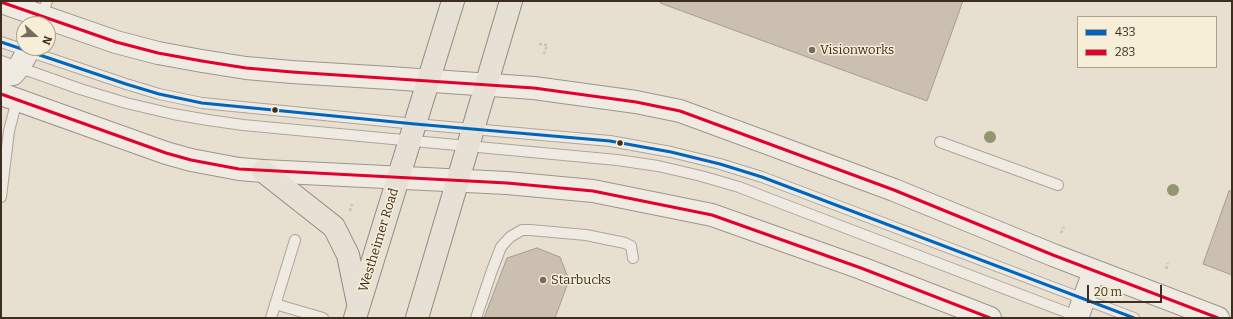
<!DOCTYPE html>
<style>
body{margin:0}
#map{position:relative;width:1233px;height:319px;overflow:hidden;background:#e7e0d1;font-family:Bitter,serif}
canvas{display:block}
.frame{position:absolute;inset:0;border:2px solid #3d2e20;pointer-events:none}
.legend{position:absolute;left:1077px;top:16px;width:140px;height:52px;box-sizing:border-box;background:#f7eed8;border:1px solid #ada18e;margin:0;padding:5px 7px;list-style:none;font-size:12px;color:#3d2e20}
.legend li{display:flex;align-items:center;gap:8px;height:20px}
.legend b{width:20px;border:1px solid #ada18e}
.north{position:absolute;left:16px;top:16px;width:40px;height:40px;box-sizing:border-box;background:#f7eed8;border:1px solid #ada18e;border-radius:50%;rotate:111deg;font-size:11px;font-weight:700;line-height:16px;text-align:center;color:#3d2e20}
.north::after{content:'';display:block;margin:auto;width:14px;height:18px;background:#786c5e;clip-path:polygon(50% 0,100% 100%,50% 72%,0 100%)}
.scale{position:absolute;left:1087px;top:285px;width:75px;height:18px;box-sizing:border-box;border:2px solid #3d2e20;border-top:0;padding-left:5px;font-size:12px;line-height:14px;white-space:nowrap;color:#3d2e20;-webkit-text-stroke:3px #f7eed8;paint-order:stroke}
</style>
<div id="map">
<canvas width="1233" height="319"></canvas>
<div class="frame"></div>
<ul class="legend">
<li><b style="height:5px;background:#0065bd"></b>433</li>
<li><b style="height:5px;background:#e4002b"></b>283</li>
</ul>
<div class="north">N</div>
<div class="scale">20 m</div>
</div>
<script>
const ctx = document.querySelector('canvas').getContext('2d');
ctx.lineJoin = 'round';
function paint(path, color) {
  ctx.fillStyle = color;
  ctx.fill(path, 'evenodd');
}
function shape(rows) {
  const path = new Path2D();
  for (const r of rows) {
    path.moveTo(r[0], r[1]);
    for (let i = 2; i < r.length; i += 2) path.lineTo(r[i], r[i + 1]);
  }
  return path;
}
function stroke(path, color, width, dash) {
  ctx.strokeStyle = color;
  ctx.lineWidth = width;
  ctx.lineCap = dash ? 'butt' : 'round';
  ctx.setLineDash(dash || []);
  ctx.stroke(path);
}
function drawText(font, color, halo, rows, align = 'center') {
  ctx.font = font + ' Bitter,serif';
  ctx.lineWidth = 3;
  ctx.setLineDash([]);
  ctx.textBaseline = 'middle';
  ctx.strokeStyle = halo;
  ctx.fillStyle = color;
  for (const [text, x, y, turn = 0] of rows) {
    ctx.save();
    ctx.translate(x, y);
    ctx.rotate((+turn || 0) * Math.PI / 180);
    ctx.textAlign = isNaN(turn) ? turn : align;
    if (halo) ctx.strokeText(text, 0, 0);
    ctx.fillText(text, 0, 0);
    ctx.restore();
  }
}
const building = shape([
 [660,1,963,1,927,101,660,3,660,1],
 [1229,191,1232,191,1232,275,1203,264,1229,191],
 [537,248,560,257,569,280,555,318,484,318,507,258,537,248]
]);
paint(building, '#cbbfb2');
stroke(building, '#a89c90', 1);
const lane = shape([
 [42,16,47,1],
 [1,42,126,84,159,94,202,103,415,124,610,141,671,152,720,164,762,177,1134,318],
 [1,61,80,89,126,103,173,114,208,120,243,125,617,160,658,166,701,176,739,187,770,199,1079,317],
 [940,142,1058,185],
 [1,197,9,131,17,100],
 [275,304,323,318],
 [271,318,295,240],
 [476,318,491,273,501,247,510,237,522,230,530,230,586,235,625,243,631,246,633,258]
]);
const secondary = shape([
 [1,2,116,42,158,53,202,61,246,68,292,72,390,78,534,88,636,102,680,111,740,133,894,190,1053,255,1218,318],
 [1,74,5,75,13,74,19,67,30,48],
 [1,94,166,153,191,160,239,169,263,171,507,183,593,191,712,215,861,268,990,318],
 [1077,318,1094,271]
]);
const primary = shape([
 [263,171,334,227,348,255,358,303],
 [355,318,453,1],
 [417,318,511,1]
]);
stroke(lane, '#ada599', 12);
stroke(secondary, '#9c958a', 24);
stroke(primary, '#928b80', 24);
stroke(shape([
 [539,44,547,45,544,54],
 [350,211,352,204],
 [1061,233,1064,227],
 [1166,269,1168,263]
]), '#c8c2b9', 2.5, [3, 2]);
stroke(lane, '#efebe3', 10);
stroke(secondary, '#efebe3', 22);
stroke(primary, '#e6e1d4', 22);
stroke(shape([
 [1,42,126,84,159,94,202,103,415,124,610,141,671,152,720,164,762,177,1134,318]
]), '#0065bd', 3);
stroke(shape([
 [1,2,116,42,158,53,202,61,246,68,292,72,534,88,636,102,680,111,894,190,1053,255,1218,318],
 [1,94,166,153,191,160,239,169,507,183,593,191,712,215,861,268,990,318]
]), '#e4002b', 3);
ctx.fillStyle = '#929673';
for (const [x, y] of [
 [990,137],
 [1173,190]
]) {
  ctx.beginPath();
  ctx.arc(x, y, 6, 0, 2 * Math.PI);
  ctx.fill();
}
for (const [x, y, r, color] of [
 [812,50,4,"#786c5e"],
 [275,110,3.5,"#3d2e20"],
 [620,143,3.5,"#3d2e20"],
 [543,280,4,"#786c5e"]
]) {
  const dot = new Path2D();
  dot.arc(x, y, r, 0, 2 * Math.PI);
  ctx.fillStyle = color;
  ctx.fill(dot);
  stroke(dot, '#f7eed8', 1.5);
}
drawText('13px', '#3d2e20', '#f7eed8', [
 ["Visionworks",820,50],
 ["Starbucks",551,280]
], 'left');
drawText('13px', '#3d2e20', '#f7eed8', [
 ["Westheimer Road",379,240,-73]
]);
</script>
